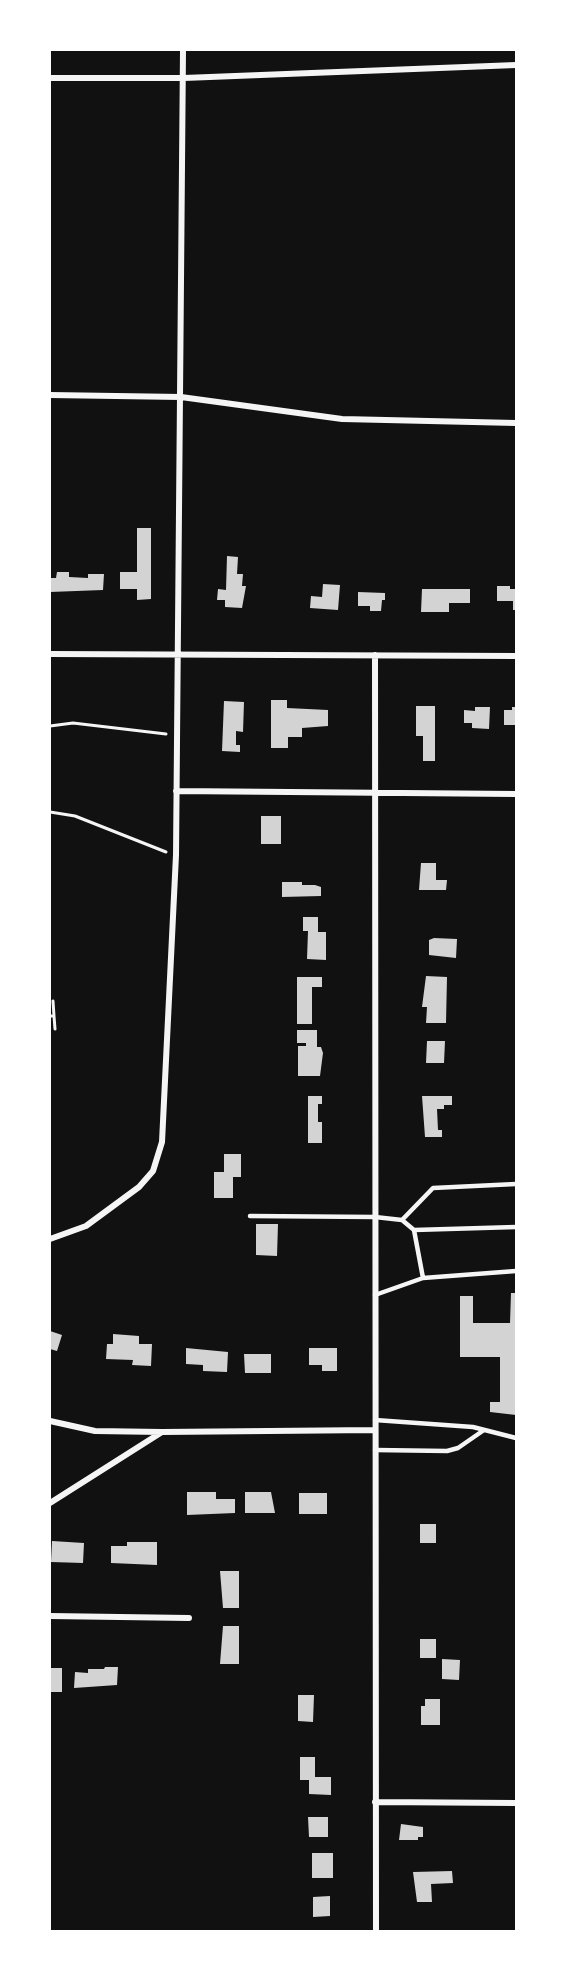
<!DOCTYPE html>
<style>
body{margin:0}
#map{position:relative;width:566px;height:1981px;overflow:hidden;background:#111;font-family:"Alegreya Sans",sans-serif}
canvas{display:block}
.frame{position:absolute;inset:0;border:51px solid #fff;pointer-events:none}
</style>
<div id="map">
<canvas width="566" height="1981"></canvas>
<div class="frame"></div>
</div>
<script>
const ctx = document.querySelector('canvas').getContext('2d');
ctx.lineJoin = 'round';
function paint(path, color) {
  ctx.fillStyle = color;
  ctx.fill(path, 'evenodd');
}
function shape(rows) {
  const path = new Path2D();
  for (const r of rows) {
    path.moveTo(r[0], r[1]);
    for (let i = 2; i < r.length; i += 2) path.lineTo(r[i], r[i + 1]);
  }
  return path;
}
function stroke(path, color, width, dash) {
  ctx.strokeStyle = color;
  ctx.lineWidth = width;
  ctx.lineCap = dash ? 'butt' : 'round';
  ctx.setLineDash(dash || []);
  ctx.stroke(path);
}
paint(shape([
 [137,528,151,528,151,599,137,600,137,589,120,589,120,572,137,572],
 [227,556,238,557,237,574,243,574,242,586,246,586,242,608,225,607,225,600,217,600,218,589,226,590],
 [57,572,69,572,69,577,88,578,88,574,104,574,103,590,50,592,50,578,56,578],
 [323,584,340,585,338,610,310,608,311,596,322,597],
 [497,586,510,586,510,589,516,589,516,610,513,610,513,601,497,601],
 [422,589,470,589,470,603,449,603,449,612,421,612],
 [358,592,385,593,385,600,382,600,381,611,370,611,370,606,358,606],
 [271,700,287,700,287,708,328,710,328,726,302,728,302,737,288,737,288,748,271,748],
 [224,701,244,702,243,732,236,731,236,745,240,745,240,752,222,751],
 [416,706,435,706,435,761,423,761,423,736,416,736],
 [475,707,490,707,489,729,472,728,472,723,464,723,464,710,475,711],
 [512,707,516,707,516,725,504,725,504,710,512,710],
 [261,816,281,816,281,844,261,844],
 [421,863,436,863,436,880,447,880,446,890,419,890],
 [282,882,302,882,302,885,315,885,321,887,321,896,282,897],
 [303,917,318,917,318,932,326,932,326,960,307,959,308,931,303,931],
 [434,938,457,939,456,958,429,955,429,940],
 [426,976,447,977,446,1023,426,1023,427,1007,422,1007],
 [297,977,322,977,322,987,312,987,312,1024,297,1024],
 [297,1030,317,1030,317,1047,321,1047,323,1053,320,1076,298,1076,298,1046,306,1046,306,1043,297,1043],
 [427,1041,445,1041,444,1063,426,1063],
 [308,1096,322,1096,322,1104,318,1104,318,1122,322,1122,322,1143,308,1143],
 [422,1096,452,1096,452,1105,444,1105,444,1109,437,1109,438,1130,442,1130,442,1137,425,1137],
 [224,1154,241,1154,241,1177,233,1177,233,1198,214,1198,214,1172,224,1172],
 [256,1224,278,1224,277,1256,256,1255],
 [511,1293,516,1293,516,1415,490,1412,490,1402,500,1402,500,1357,460,1357,460,1296,473,1296,473,1323,510,1323],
 [50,1331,62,1335,57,1351,50,1349],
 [113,1334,139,1336,139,1344,152,1344,151,1366,132,1365,133,1360,106,1359,107,1344,113,1344],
 [186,1348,228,1352,227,1372,203,1371,203,1365,186,1364],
 [309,1348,337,1348,337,1371,322,1371,322,1365,309,1365],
 [244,1354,271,1354,271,1373,245,1373],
 [187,1492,216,1492,216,1499,235,1499,235,1513,187,1515],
 [245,1492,271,1492,275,1513,245,1513],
 [299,1493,327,1493,327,1514,299,1514],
 [420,1524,436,1524,436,1543,420,1543],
 [52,1541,84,1543,83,1563,51,1562],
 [127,1542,157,1542,157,1565,111,1563,111,1546,127,1546],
 [220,1571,239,1571,239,1608,223,1608],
 [223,1626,239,1626,239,1664,220,1664],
 [420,1639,436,1639,436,1658,420,1658],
 [442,1659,460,1660,459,1680,442,1679],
 [105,1667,118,1667,117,1685,74,1688,75,1672,88,1673,88,1669,104,1669],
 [50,1668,62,1668,62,1692,50,1692],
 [298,1695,314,1695,313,1722,298,1721],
 [425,1699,440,1699,440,1725,421,1725,421,1706,425,1706],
 [300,1757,315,1757,315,1777,331,1777,331,1795,309,1794,309,1780,300,1780],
 [308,1817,328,1817,328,1837,309,1837],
 [401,1824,423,1827,423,1837,418,1837,418,1840,399,1840],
 [312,1853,333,1853,333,1878,312,1878],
 [452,1871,453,1883,431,1884,432,1902,417,1902,413,1872],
 [330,1896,330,1916,313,1917,313,1897]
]), '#d3d3d3');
stroke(shape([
 [50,726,73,723,166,734],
 [50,812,75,816,166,852],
 [50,1016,54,1016,53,1001],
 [54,1016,55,1029]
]), '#f5f5f5', 3);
stroke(shape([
 [250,1216,375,1217,402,1220,414,1230,516,1227],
 [402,1220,433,1188,516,1184],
 [414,1230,423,1278,516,1271],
 [375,1295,423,1278],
 [375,1420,473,1427,516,1438],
 [375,1450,447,1451,458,1448,484,1430]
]), '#f5f5f5', 4.5);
stroke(shape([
 [50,78,184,78,516,65],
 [50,395,181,397,342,419,516,423],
 [50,654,516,656],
 [375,655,376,1932],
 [176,791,516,794],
 [50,1239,86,1226,139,1187,153,1171,162,1142,176,855,183,50],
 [50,1421,95,1431,162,1432],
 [50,1503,162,1432,375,1430],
 [50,1616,189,1618],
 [375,1802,516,1803]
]), '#f5f5f5', 6);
</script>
